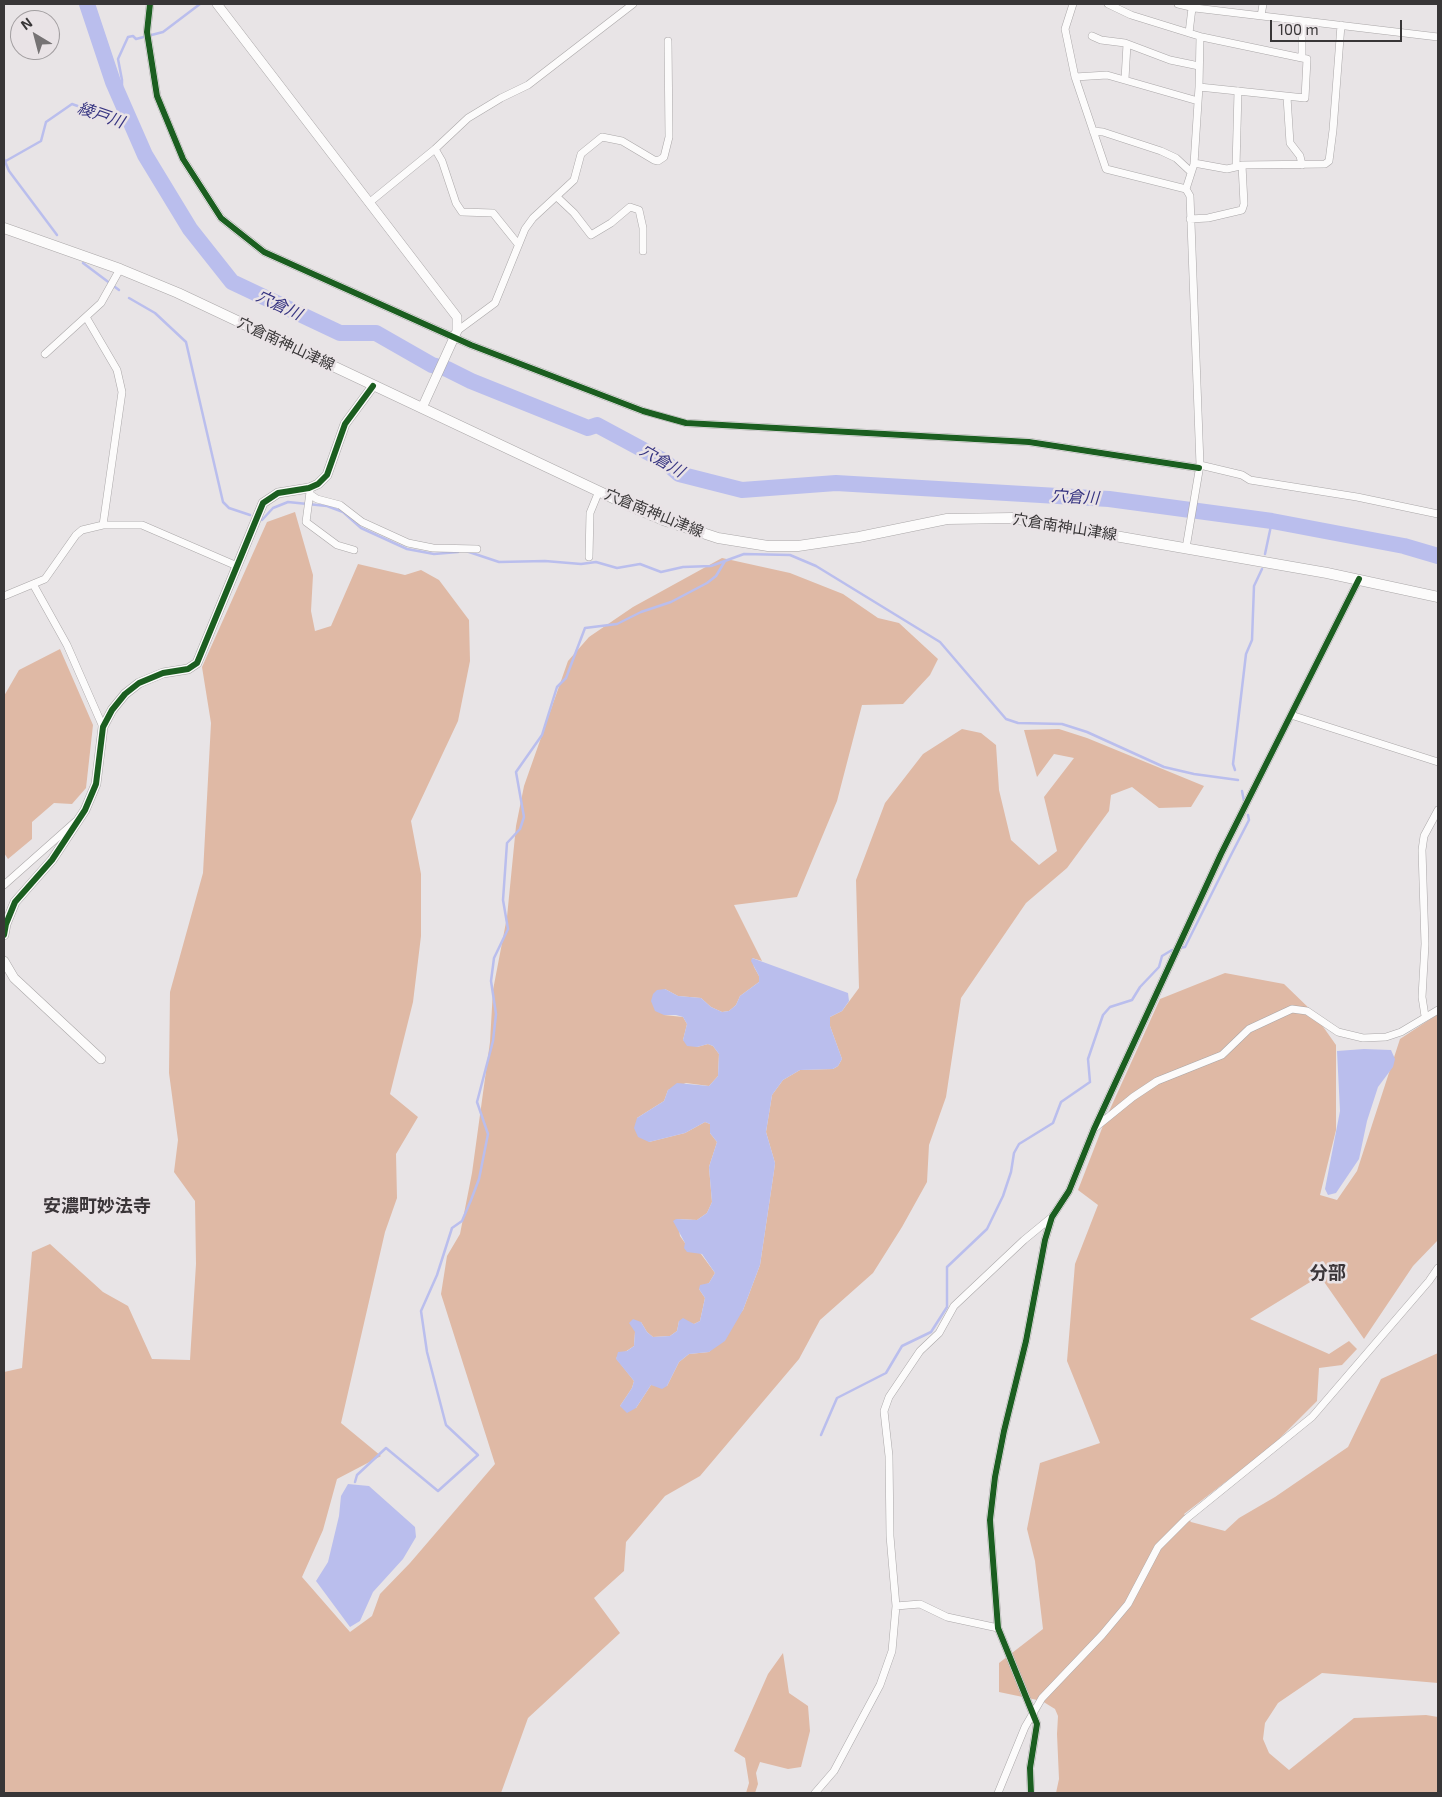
<!DOCTYPE html>
<meta charset="utf-8">
<style>
body{margin:0}
#map{position:relative;width:1442px;height:1797px;overflow:hidden;background:#e8e4e6;font-family:"Exo 2",sans-serif}
canvas{display:block}
.frame{position:absolute;inset:0;border:5px solid #383637;pointer-events:none}
.north{position:absolute;left:10px;top:10px;width:50px;height:50px;box-sizing:border-box;background:#e9e3e6;border:1px solid #a29ea0;border-radius:50%;rotate:323deg;font-size:14px;font-weight:700;line-height:20px;text-align:center;color:#383637}
.north::after{content:'';display:block;margin:auto;width:18px;height:22px;background:#767374;clip-path:polygon(50% 0,100% 100%,50% 72%,0 100%)}
.scale{position:absolute;left:1270px;top:20px;width:132px;height:22px;box-sizing:border-box;border:2px solid #383637;border-top:0;padding-left:6px;font-size:15px;line-height:18px;white-space:nowrap;color:#383637;-webkit-text-stroke:4px #e9e3e6;paint-order:stroke}
</style>
<div id="map">
<canvas width="1442" height="1797"></canvas>
<div class="frame"></div>
<div class="north">N</div>
<div class="scale">100 m</div>
</div>
<script>
const ctx = document.querySelector('canvas').getContext('2d');
ctx.lineJoin = 'round';
function paint(path, color) {
  ctx.fillStyle = color;
  ctx.fill(path, 'evenodd');
}
function shape(rows) {
  const path = new Path2D();
  for (const r of rows) {
    path.moveTo(r[0], r[1]);
    for (let i = 2; i < r.length; i += 2) path.lineTo(r[i], r[i + 1]);
  }
  return path;
}
function stroke(path, color, width, dash) {
  ctx.strokeStyle = color;
  ctx.lineWidth = width;
  ctx.lineCap = dash ? 'butt' : 'round';
  ctx.setLineDash(dash || []);
  ctx.stroke(path);
}
function drawText(font, color, halo, rows, align = 'center') {
  ctx.font = font + ' "Exo 2","Noto Sans JP",sans-serif';
  ctx.lineWidth = 5;
  ctx.setLineDash([]);
  ctx.textBaseline = 'middle';
  ctx.strokeStyle = halo;
  ctx.fillStyle = color;
  for (const [text, x, y, turn = 0] of rows) {
    ctx.save();
    ctx.translate(x, y);
    ctx.rotate((+turn || 0) * Math.PI / 180);
    ctx.textAlign = isNaN(turn) ? turn : align;
    if (halo) ctx.strokeText(text, 0, 0);
    ctx.fillText(text, 0, 0);
    ctx.restore();
  }
}
paint(shape([
 [295,512,313,575,311,611,315,631,331,626,358,564,405,575,421,570,439,580,469,620,470,661,458,721,411,821,421,874,421,936,413,1002,390,1094,418,1117,396,1154,397,1198,385,1232,341,1423,381,1456,337,1479,323,1530,302,1577,350,1632,372,1616,380,1594,410,1563,495,1464,441,1294,447,1256,460,1234,472,1173,490,1042,493,990,507,917,516,826,524,786,568,661,589,637,633,607,722,558,790,573,843,594,878,618,899,623,938,659,930,675,903,704,862,705,837,801,797,897,734,905,762,961,752,958,754,967,759,976,759,982,740,996,736,1005,729,1011,722,1012,711,1007,701,998,678,996,665,989,664,1015,683,1017,687,1024,683,1040,697,1047,708,1044,713,1046,719,1054,718,1076,709,1086,686,1083,668,1090,664,1101,637,1118,649,1142,685,1133,705,1122,710,1124,710,1133,717,1142,709,1167,712,1202,707,1213,697,1220,677,1219,680,1236,685,1243,701,1254,715,1273,709,1283,699,1289,705,1298,700,1321,694,1324,679,1321,677,1331,670,1336,653,1337,647,1332,641,1322,635,1332,634,1346,616,1358,634,1381,632,1388,620,1406,636,1408,651,1385,667,1386,679,1362,689,1354,709,1352,743,1310,760,1265,774,1171,775,1163,766,1132,772,1095,783,1080,800,1070,833,1069,838,1066,842,1059,830,1026,830,1017,842,1011,859,988,856,880,885,803,923,754,962,729,981,733,996,745,999,790,1011,840,1039,865,1057,851,1044,797,1074,758,1054,754,1037,777,1024,730,1059,729,1087,738,1204,786,1191,807,1159,808,1132,787,1111,795,1109,811,1067,868,1026,903,961,998,946,1097,929,1145,927,1182,902,1227,873,1273,820,1320,799,1359,700,1476,665,1496,626,1542,624,1571,594,1598,620,1633,528,1718,501,1793,4,1793,4,1372,22,1368,32,1252,50,1244,103,1292,128,1306,152,1359,190,1360,196,1264,195,1201,174,1172,178,1140,169,1073,170,992,203,873,211,723,202,667,267,522],
 [60,649,93,725,86,788,72,804,54,803,32,822,32,839,8,859,4,853,4,696,19,670],
 [1225,973,1284,984,1312,1011,1336,1045,1336,1130,1320,1195,1337,1200,1357,1171,1400,1039,1438,1014,1438,1240,1413,1266,1364,1339,1320,1276,1250,1319,1329,1354,1349,1341,1357,1349,1342,1365,1319,1368,1317,1401,1272,1446,1184,1514,1191,1522,1225,1531,1239,1518,1275,1497,1348,1447,1381,1379,1438,1353,1438,1683,1322,1673,1278,1703,1265,1723,1263,1739,1269,1753,1289,1770,1354,1718,1426,1715,1438,1717,1438,1793,1056,1793,1059,1779,1057,1734,1058,1716,1055,1709,1042,1701,999,1692,999,1663,1043,1629,1035,1561,1027,1529,1040,1463,1100,1443,1067,1361,1075,1264,1098,1205,1078,1190,1106,1118,1160,999],
 [783,1653,789,1693,808,1706,810,1731,801,1767,788,1769,760,1762,756,1773,758,1784,755,1793,746,1793,749,1783,745,1758,734,1751,768,1674]
]), '#dfb9a5');
paint(shape([
 [752,958,848,993,849,1001,842,1011,830,1017,830,1026,842,1059,838,1066,833,1069,800,1070,783,1080,772,1095,766,1132,775,1163,774,1171,760,1265,743,1310,725,1341,709,1352,689,1354,679,1362,667,1386,662,1389,651,1385,636,1408,627,1413,620,1406,632,1388,634,1381,616,1359,618,1352,627,1351,634,1346,635,1332,629,1323,633,1319,641,1322,647,1332,653,1337,670,1336,677,1331,679,1321,683,1318,694,1324,700,1321,705,1298,699,1289,700,1285,709,1283,715,1273,702,1254,687,1252,684,1248,685,1243,673,1221,676,1219,697,1220,707,1213,712,1202,709,1167,717,1142,710,1133,710,1124,705,1122,685,1133,649,1142,638,1137,634,1128,637,1118,664,1101,668,1090,677,1083,709,1086,718,1076,719,1054,713,1046,708,1044,697,1047,687,1046,683,1040,687,1024,683,1017,676,1015,664,1015,655,1011,651,1001,653,994,657,990,665,989,678,996,701,998,711,1007,722,1012,729,1011,736,1005,740,996,759,982,759,976,751,961],
 [1364,1049,1391,1050,1395,1059,1393,1067,1378,1087,1367,1121,1359,1159,1336,1193,1328,1195,1325,1189,1340,1111,1337,1051],
 [348,1484,369,1486,415,1527,416,1537,403,1559,373,1592,360,1621,350,1627,316,1581,328,1562,339,1516,341,1496]
]), '#babeed');
stroke(shape([
 [117,90,122,86,122,80,118,59,128,37,133,36,136,39,163,32,200,4],
 [4,159,9,171,57,235],
 [4,162,41,141,46,122,72,104,111,118,122,125,133,125],
 [83,263,119,290],
 [129,298,155,313,186,342,223,502,229,508,250,515],
 [262,520,273,508,288,502,327,506,343,512,361,528,407,549,434,554,458,552],
 [466,551,499,562,545,561,581,564,596,562,617,568,640,564,661,572,683,567,711,566,744,554,790,555,816,566,940,642,1006,719,1018,723,1062,724,1087,732,1164,767,1194,774,1238,780],
 [1265,554,1272,521],
 [1235,770,1233,764,1246,654,1252,640,1254,586,1262,569],
 [1242,791,1244,801],
 [1180,948,1185,947,1231,855,1249,820,1248,815],
 [821,1435,837,1398,886,1373,902,1346,931,1332,947,1307,947,1267,987,1229,1003,1196,1011,1172,1014,1153,1019,1144,1053,1123,1061,1102,1090,1082,1088,1059,1103,1015,1110,1007,1132,1000,1140,987,1159,967,1162,956,1172,950],
 [355,1482,357,1475,386,1448,438,1491,478,1455,446,1425,427,1352,421,1311,437,1275,452,1228,462,1221,471,1200,479,1179,488,1134,477,1102,493,1041,496,1014,491,981,494,958,508,929,503,900,507,843,520,829,524,817,516,772,542,735,557,687,566,678,585,628,617,624,641,612,671,602,707,583,716,576,725,561]
]), '#babeed', 2.5);
stroke(shape([
 [87,4,113,82,145,155,190,229,232,282,340,333,376,333,432,365,447,369,471,381,588,428,597,425,664,461,679,474,742,490,836,483,1109,499,1272,521,1404,546,1438,556]
]), '#babeed', 16);
const minor = shape([
 [150,4,147,32,157,96,183,159,221,218,264,252,471,345,643,411,686,423,1029,442,1199,468],
 [1073,4,1065,29,1075,77,1106,169,1186,189,1190,196,1200,465,1186,548],
 [1108,4,1131,15,1202,37,1302,58],
 [1178,4,1195,8,1438,37],
 [1261,16,1263,4],
 [1189,33,1192,8],
 [1092,36,1101,40,1125,43,1170,60,1199,66],
 [1075,77,1107,75,1198,101],
 [1125,79,1127,44],
 [1199,87,1200,37],
 [1287,97,1290,143,1300,156,1302,165],
 [1093,131,1103,132,1161,151,1176,158,1191,172],
 [435,149,442,161,456,203,462,212,493,213,518,244],
 [1194,163,1227,169,1240,166],
 [1236,167,1238,91],
 [1186,189,1194,164,1199,87,1305,98,1307,59,1302,58,1302,21],
 [557,197,574,213,591,235,611,223,630,207,639,210,643,228,643,251],
 [370,202,435,149,468,118,501,98,528,85,633,4],
 [1190,219,1208,218,1242,210,1244,204,1242,165,1325,164,1329,161,1333,130,1341,25],
 [86,317,117,370,122,392,103,525],
 [457,331,495,303,525,229,533,218,574,180,581,154,602,137,622,141,654,160,658,161,664,157,669,137,668,41],
 [45,354,101,303,120,269],
 [1200,465,1242,475,1250,480,1357,497,1438,514],
 [310,492,306,522,337,545,354,550],
 [311,495,317,499,340,505,362,522,408,543,433,548,477,549],
 [589,557,590,513,599,491],
 [33,584,67,645,103,727],
 [4,596,45,579,76,535,82,530,103,525,142,525,237,566],
 [1291,715,1438,762],
 [4,885,75,822],
 [1425,1016,1422,997,1425,944,1422,850,1424,836,1438,810],
 [1096,1127,1133,1097,1157,1081,1222,1055,1249,1029,1292,1009,1307,1011,1338,1032,1363,1038,1386,1037,1401,1032,1438,1010],
 [896,1606,920,1604,947,1617,998,1628],
 [815,1793,834,1771,880,1685,892,1651,896,1606,890,1536,889,1456,884,1411,889,1397,920,1351,939,1333,954,1306,1024,1240,1052,1217],
 [998,1793,1025,1727,1042,1698,1102,1635,1128,1604,1158,1547,1186,1519,1312,1417,1429,1281,1438,1268],
 [1031,1793,1030,1768,1037,1724,998,1628,990,1520,995,1477,1004,1431,1026,1341,1045,1240,1052,1217,1069,1191,1094,1129,1221,854,1359,579]
]);
const tertiary = shape([
 [217,4,457,317,457,331,422,408],
 [4,935,6,924,15,902,52,860,85,810,96,784,103,727,112,710,125,694,139,683,163,673,188,669,197,663,263,503,278,493,309,488,318,484,327,475,345,424,373,386],
 [4,961,14,978,101,1059]
]);
const secondary = shape([
 [4,228,120,269,178,293,632,507,663,520,718,538,768,546,798,546,859,537,947,519,1012,518,1327,573,1438,597]
]);
stroke(minor, '#aaa7a8', 8);
stroke(tertiary, '#aaa7a8', 10);
stroke(secondary, '#aaa7a8', 11);
stroke(minor, '#fcfbfb', 7);
stroke(tertiary, '#fcfbfb', 9);
stroke(secondary, '#fcfbfb', 10);
stroke(shape([
 [150,4,147,32,157,96,183,159,221,218,264,252,471,345,643,411,686,423,1029,442,1199,468],
 [4,935,6,924,15,902,52,860,85,810,96,784,103,727,112,710,125,694,139,683,163,673,188,669,197,663,263,503,278,493,309,488,318,484,327,475,345,424,373,386],
 [1031,1793,1030,1768,1037,1724,998,1628,990,1520,995,1477,1004,1431,1026,1341,1045,1240,1052,1217,1069,1191,1094,1129,1221,854,1359,579]
]), '#1b5e20', 6);
drawText('15px', '#383637', '#e9e3e6', [
 ["穴倉南神山津線",286,344,25],
 ["穴倉南神山津線",654,513,22],
 ["穴倉南神山津線",1065,527,9]
]);
drawText('italic 16px', '#373582', '#e9e3e6', [
 ["綾戸川",101,115,19],
 ["穴倉川",279,305,25],
 ["穴倉川",662,461,30],
 ["穴倉川",1075,497,3]
]);
drawText('bold 18px', '#3a3538', '#e9e3e6', [
 ["安濃町妙法寺",97,1206],
 ["分部",1328,1273]
]);
</script>
